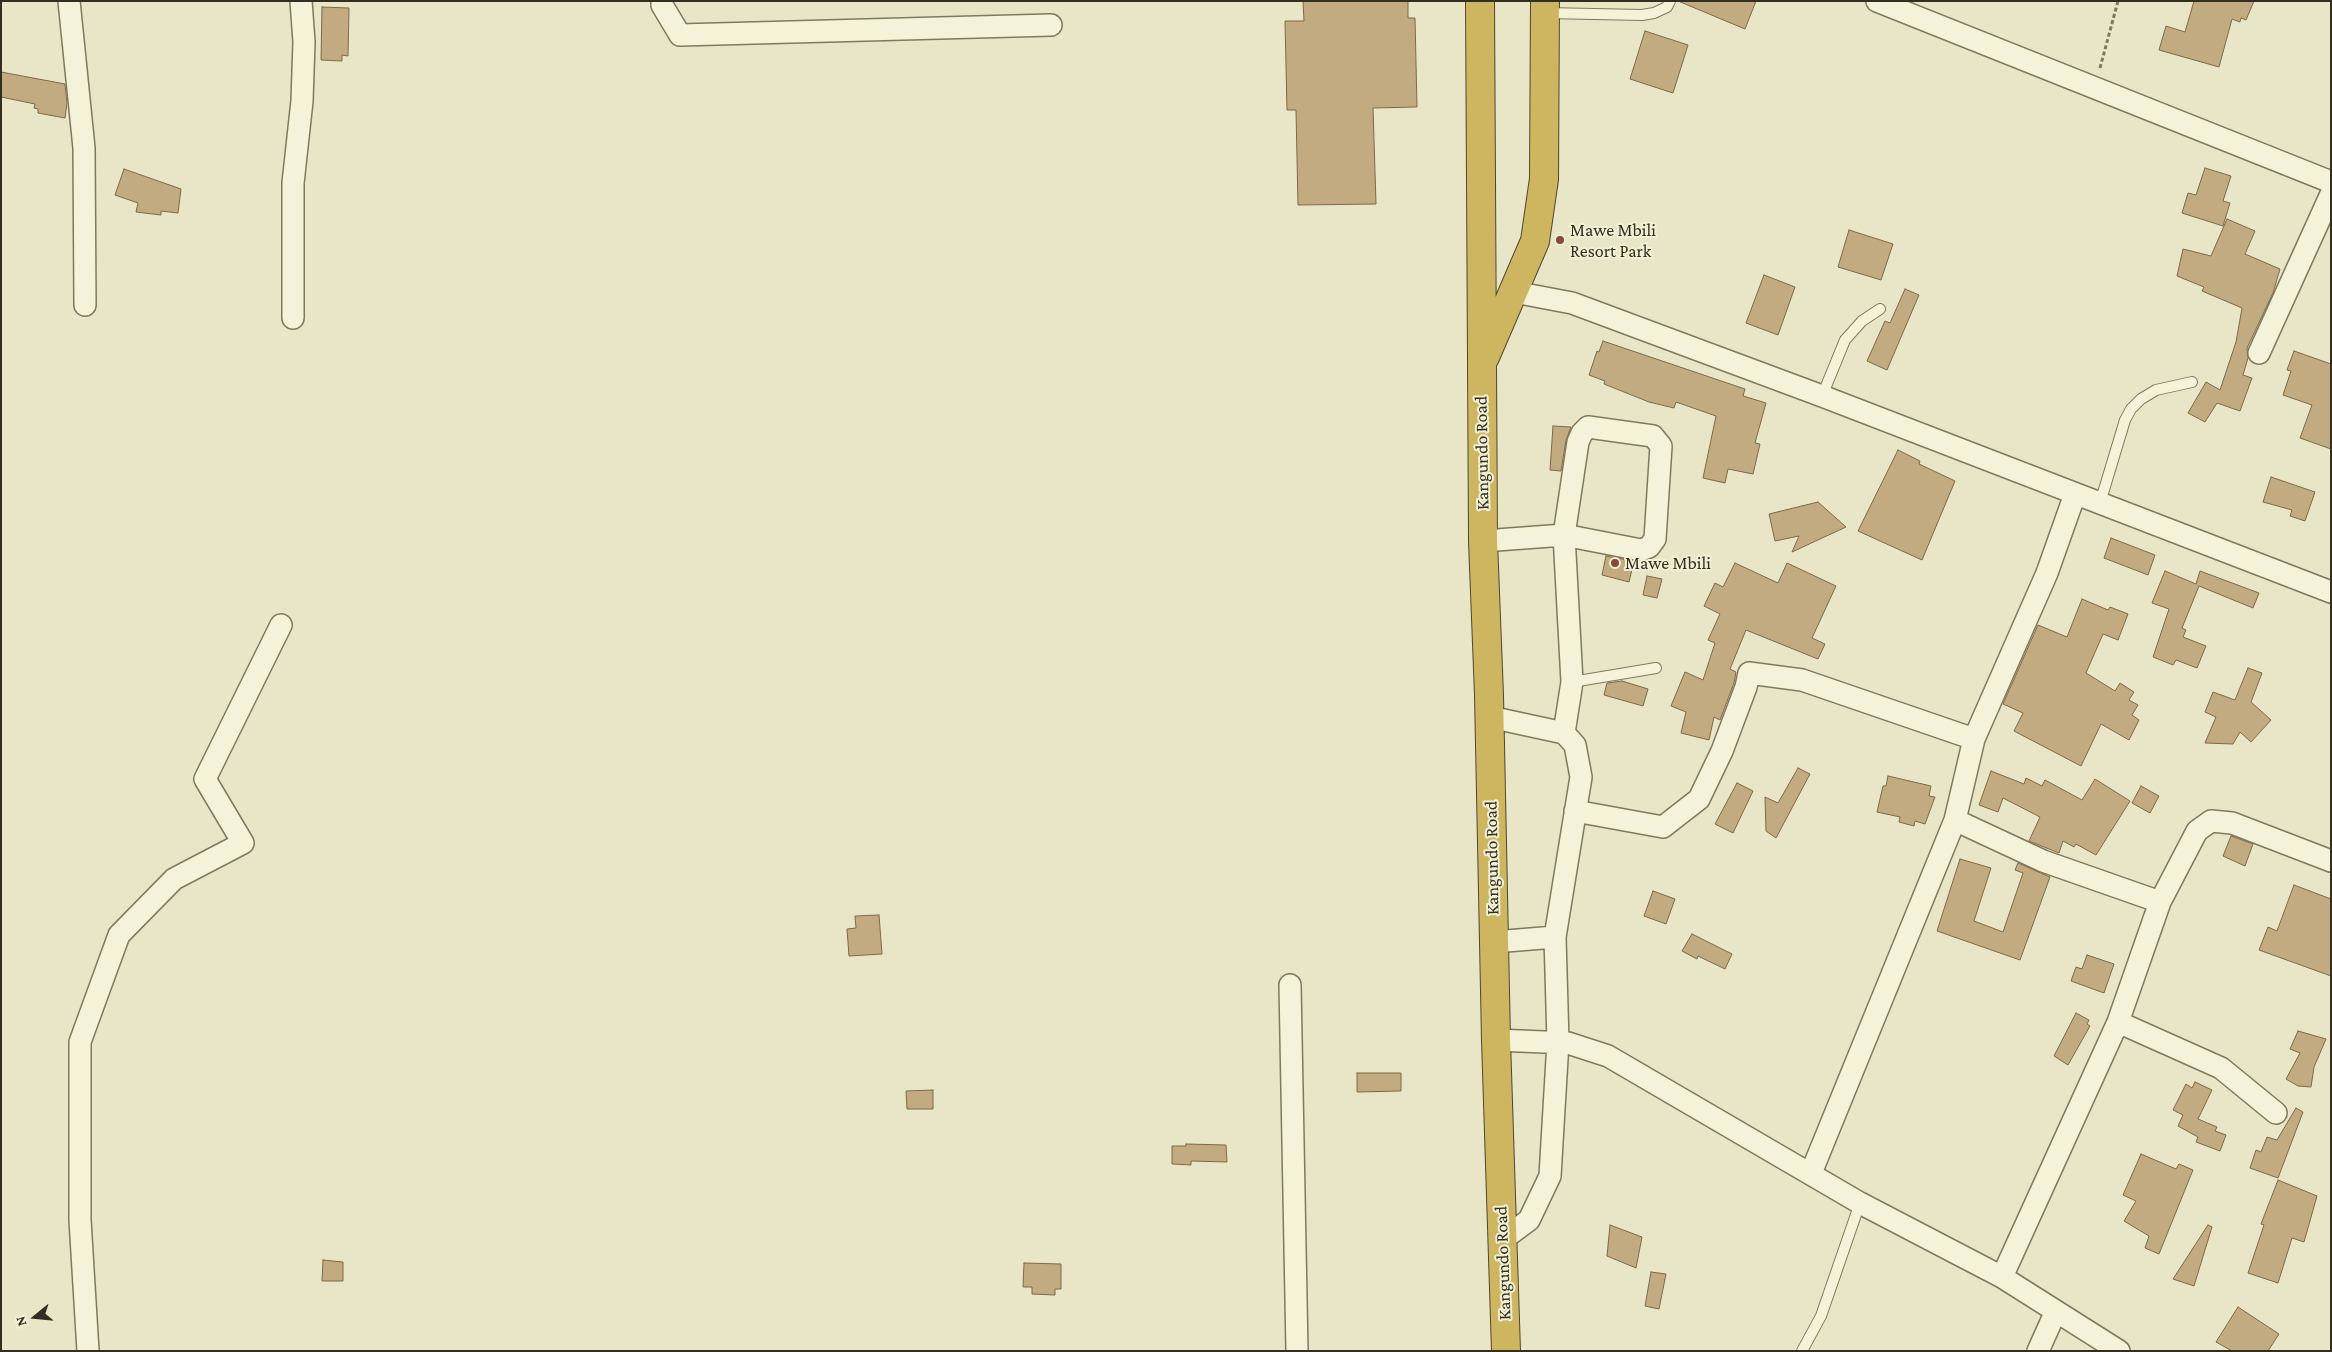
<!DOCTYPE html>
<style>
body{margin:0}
#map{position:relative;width:2332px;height:1352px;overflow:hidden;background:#e8e6c6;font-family:"Crimson Pro",serif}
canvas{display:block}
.frame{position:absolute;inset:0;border:2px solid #332e20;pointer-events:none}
.north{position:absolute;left:10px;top:1292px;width:50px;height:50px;-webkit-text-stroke:4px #f1efd4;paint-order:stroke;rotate:253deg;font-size:14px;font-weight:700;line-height:20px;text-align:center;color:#332e20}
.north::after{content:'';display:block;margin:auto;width:18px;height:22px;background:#332e20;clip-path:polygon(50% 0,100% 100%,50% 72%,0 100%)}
</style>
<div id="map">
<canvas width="2332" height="1352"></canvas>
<div class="frame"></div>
<div class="north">N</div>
</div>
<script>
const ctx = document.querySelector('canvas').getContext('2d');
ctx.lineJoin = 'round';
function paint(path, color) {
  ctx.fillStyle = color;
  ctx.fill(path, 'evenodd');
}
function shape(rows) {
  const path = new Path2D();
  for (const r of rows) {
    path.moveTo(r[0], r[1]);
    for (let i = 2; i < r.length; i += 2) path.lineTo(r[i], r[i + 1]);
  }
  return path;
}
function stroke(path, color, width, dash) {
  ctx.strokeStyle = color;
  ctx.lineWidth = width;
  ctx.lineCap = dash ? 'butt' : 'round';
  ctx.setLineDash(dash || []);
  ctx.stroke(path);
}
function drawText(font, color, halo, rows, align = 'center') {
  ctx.font = font + ' "Crimson Pro",serif';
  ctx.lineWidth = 4;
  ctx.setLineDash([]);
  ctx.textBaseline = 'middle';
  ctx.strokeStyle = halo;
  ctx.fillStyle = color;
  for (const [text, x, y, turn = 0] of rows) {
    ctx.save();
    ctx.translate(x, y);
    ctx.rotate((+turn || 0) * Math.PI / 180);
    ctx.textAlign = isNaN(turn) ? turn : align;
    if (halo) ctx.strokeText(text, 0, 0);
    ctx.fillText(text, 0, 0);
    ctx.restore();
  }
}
const building = shape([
 [1303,1,1408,1,1408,18,1415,18,1417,107,1373,108,1376,204,1298,205,1296,110,1287,110,1285,21,1304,21,1303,1],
 [1678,1,1756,1,1745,29,1678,1],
 [2194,1,2254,1,2246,20,2241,18,2240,22,2232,19,2219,67,2159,50,2166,26,2185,32,2194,1],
 [322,7,349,8,348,56,342,55,342,61,321,60,322,7],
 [1645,31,1688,45,1673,93,1630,79,1645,31],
 [1,72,65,84,67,103,65,118,38,113,38,109,34,108,35,104,1,97,1,72],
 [2205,168,2231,176,2223,201,2230,203,2223,226,2182,213,2188,193,2196,195,2205,168],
 [124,169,181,189,178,213,161,211,161,215,136,212,138,203,115,195,124,169],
 [2227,219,2255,231,2245,254,2280,269,2273,293,2247,348,2248,358,2243,375,2252,378,2240,411,2217,403,2205,422,2188,413,2206,382,2220,390,2236,342,2242,308,2202,291,2204,287,2177,276,2183,249,2211,256,2227,219],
 [1849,230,1893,244,1881,280,1838,267,1849,230],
 [1764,275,1795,287,1778,335,1746,323,1764,275],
 [1905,289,1919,295,1887,370,1867,361,1885,321,1890,323,1905,289],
 [1603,341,1745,389,1743,396,1766,403,1755,443,1760,444,1753,474,1728,469,1725,483,1703,478,1716,416,1676,402,1674,408,1649,402,1604,384,1605,381,1589,375,1597,351,1599,352,1603,341],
 [2294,351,2331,364,2331,449,2300,438,2312,405,2283,395,2291,371,2287,370,2294,351],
 [1553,426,1571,427,1566,440,1561,471,1550,470,1553,426],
 [1898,450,1920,461,1919,464,1955,481,1922,560,1858,531,1898,450],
 [2271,477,2315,492,2305,521,2290,516,2292,510,2263,502,2271,477],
 [1818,502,1846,527,1792,552,1799,536,1775,541,1769,514,1818,502],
 [2111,538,2155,555,2148,575,2104,558,2111,538],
 [1606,556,1634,561,1629,582,1602,575,1606,556],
 [1735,563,1778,583,1787,563,1836,586,1812,638,1825,644,1818,659,1746,630,1730,669,1736,672,1734,683,1720,720,1714,717,1709,740,1681,733,1686,712,1671,706,1685,672,1703,680,1715,643,1708,640,1720,614,1704,606,1715,583,1723,587,1735,563],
 [2165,571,2196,584,2200,571,2259,593,2253,608,2199,586,2182,628,2186,630,2183,637,2206,646,2197,668,2176,660,2173,665,2153,657,2169,609,2152,603,2165,571],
 [1647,576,1662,579,1657,598,1643,595,1647,576],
 [2082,599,2108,610,2110,607,2128,614,2118,640,2103,634,2086,673,2115,691,2120,683,2134,692,2129,700,2138,705,2132,715,2139,720,2129,740,2101,724,2081,766,2014,731,2023,713,2003,704,2038,625,2067,637,2082,599],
 [2248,668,2262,673,2251,702,2271,720,2251,742,2240,732,2233,744,2205,743,2216,717,2205,712,2213,692,2235,700,2248,668],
 [1622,681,1648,689,1643,706,1604,695,1607,683,1622,681],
 [1798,768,1810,774,1776,838,1766,831,1765,797,1778,803,1798,768],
 [1991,771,2024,784,2026,778,2042,786,2045,780,2082,800,2095,779,2130,801,2096,855,2076,844,2074,847,2063,841,2059,853,2029,841,2040,817,2003,798,1998,812,1979,805,1991,771],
 [1888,776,1931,786,1929,796,1935,797,1925,824,1915,821,1914,826,1899,822,1900,817,1877,812,1883,786,1886,786,1888,776],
 [1737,783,1753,791,1733,833,1715,824,1737,783],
 [2141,786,2159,796,2150,813,2132,803,2141,786],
 [2231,836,2253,844,2245,866,2223,856,2231,836],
 [1960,859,1991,868,1974,921,2003,932,2023,873,2015,870,2018,863,2050,877,2020,960,1937,931,1960,859],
 [2294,885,2331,899,2331,976,2259,950,2268,927,2277,931,2294,885],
 [1653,891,1675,899,1666,924,1644,916,1653,891],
 [879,915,882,954,849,956,847,929,856,928,855,916,879,915],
 [1692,934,1732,954,1725,969,1698,956,1697,959,1682,951,1692,934],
 [2087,955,2114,964,2104,993,2071,981,2076,967,2082,969,2087,955],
 [2076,1013,2089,1020,2087,1024,2090,1026,2068,1065,2054,1056,2076,1013],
 [2298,1031,2326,1039,2314,1067,2311,1087,2298,1086,2286,1079,2300,1053,2290,1049,2298,1031],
 [1357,1073,1401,1073,1401,1091,1357,1092,1357,1073],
 [2195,1082,2212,1090,2198,1119,2217,1127,2215,1131,2226,1135,2220,1151,2196,1142,2198,1137,2178,1126,2183,1115,2173,1110,2186,1084,2192,1088,2195,1082],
 [933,1090,933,1109,907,1109,906,1091,933,1090],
 [2296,1108,2303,1112,2278,1178,2250,1168,2256,1150,2261,1152,2267,1137,2277,1140,2296,1108],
 [1186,1144,1226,1145,1227,1162,1191,1161,1191,1165,1172,1164,1172,1146,1186,1146,1186,1144],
 [2141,1154,2176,1169,2179,1164,2193,1170,2159,1254,2145,1248,2149,1236,2124,1221,2136,1201,2123,1195,2141,1154],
 [2278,1180,2317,1196,2304,1242,2292,1238,2278,1283,2248,1273,2264,1225,2261,1224,2278,1180],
 [1610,1225,1642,1237,1636,1268,1607,1256,1610,1225],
 [2208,1225,2212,1227,2194,1286,2173,1279,2208,1225],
 [323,1260,343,1262,343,1281,322,1281,323,1260],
 [1024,1263,1061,1264,1061,1289,1055,1289,1055,1295,1032,1294,1032,1287,1023,1287,1024,1263],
 [1651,1272,1666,1274,1659,1309,1645,1306,1651,1272],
 [2238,1307,2279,1334,2268,1351,2232,1351,2216,1342,2238,1307]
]);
paint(building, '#c2ab80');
stroke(building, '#7e6946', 1);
const lane = shape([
 [1546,13,1642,15,1654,13,1667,7,1670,1],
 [1822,396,1845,340,1862,321,1880,309],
 [2100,503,2125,420,2131,409,2141,399,2156,390,2192,382],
 [1572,682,1656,668],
 [1802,1351,1821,1316,1860,1203]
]);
const street = shape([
 [69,1,84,148,85,305],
 [662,1,662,5,680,35,1051,25],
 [1877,1,2331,182],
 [1514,292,1572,303,1822,396,2331,592],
 [293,318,293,183,302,101,304,42,301,1],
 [2259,353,2331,194],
 [1483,541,1564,535,1641,550,1649,547,1655,539,1661,446,1653,436,1588,427,1582,433,1578,442,1564,535,1572,682,1564,733],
 [1490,717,1564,733,1575,745,1581,777,1555,937,1558,1042,1550,1176,1529,1220,1502,1240],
 [1575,811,1663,827,1699,799,1722,751,1746,687,1749,673,1802,680,1974,739],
 [1955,820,1974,739,2047,573,2075,494],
 [1494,942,1555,937],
 [1290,985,1297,1351],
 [2118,1022,2221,1068,2276,1113],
 [1496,1040,1568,1043,1608,1056,1860,1203,2002,1277,2118,1022,2160,902,2197,831,2211,821,2232,823,2331,861],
 [1811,1173,1955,820,2043,861,2160,902],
 [2002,1277,2119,1351],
 [88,1351,80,1220,80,1042,119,935,174,879,243,843,205,779,281,625],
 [2038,1351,2056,1311]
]);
const highway = shape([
 [1480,1,1483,541,1489,695,1496,1040,1506,1351],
 [1485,357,1535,241,1544,179,1545,1]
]);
stroke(lane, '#81795e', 12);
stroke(street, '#81795e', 24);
stroke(highway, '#504631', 30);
stroke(shape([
 [2100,68,2118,1]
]), '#81795e', 3, [4, 2.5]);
stroke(lane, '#f4f2d8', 10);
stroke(street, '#f4f2d8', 21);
stroke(highway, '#ceb661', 28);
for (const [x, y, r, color] of [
 [1560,240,5,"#894835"],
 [1615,563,5,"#894835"]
]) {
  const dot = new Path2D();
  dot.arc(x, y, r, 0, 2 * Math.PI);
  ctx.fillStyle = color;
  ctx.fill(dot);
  stroke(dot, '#f1efd4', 2);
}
drawText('18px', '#332e20', '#f1efd4', [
 ["Mawe Mbili",1570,230],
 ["Resort Park",1570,251],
 ["Mawe Mbili",1625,563]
], 'left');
drawText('18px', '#332e20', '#f1efd4', [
 ["Kangundo Road",1482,453,-91],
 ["Kangundo Road",1492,858,-91],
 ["Kangundo Road",1503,1263,-92]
]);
</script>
